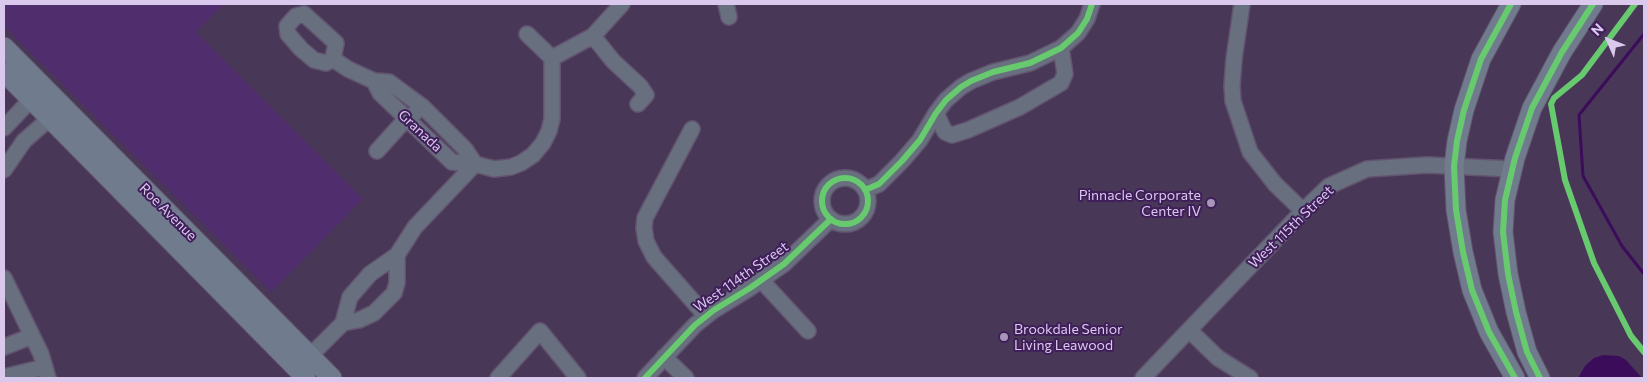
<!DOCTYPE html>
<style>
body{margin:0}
#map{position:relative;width:1648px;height:382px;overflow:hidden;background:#493758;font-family:Commissioner,sans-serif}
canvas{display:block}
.frame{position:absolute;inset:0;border:5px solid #dac9ed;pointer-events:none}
.north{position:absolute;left:1583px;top:15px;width:50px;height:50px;-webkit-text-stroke:4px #3f1e5a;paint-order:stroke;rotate:314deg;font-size:14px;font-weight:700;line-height:20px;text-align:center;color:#dac9ed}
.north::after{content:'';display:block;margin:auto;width:18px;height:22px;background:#dac9ed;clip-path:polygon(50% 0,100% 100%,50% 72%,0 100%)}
</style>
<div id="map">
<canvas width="1648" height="382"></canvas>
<div class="frame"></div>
<div class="north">N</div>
</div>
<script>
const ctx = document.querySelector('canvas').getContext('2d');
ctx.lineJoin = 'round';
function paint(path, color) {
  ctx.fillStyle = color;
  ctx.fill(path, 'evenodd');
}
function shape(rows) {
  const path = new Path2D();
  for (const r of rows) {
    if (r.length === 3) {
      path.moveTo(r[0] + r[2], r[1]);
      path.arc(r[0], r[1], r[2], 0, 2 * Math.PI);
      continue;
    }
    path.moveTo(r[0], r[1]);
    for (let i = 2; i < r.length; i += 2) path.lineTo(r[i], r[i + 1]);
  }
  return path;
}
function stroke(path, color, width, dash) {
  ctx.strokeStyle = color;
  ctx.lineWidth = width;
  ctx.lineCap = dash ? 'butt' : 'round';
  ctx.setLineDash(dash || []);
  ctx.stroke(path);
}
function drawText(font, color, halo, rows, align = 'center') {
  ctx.font = font + ' Commissioner,sans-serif';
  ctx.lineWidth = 4;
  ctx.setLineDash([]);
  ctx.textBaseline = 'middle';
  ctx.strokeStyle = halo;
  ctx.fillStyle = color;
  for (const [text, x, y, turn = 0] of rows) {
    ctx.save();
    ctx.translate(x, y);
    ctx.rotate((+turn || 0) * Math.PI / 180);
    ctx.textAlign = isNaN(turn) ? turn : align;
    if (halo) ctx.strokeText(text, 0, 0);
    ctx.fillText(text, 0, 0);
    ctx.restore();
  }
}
paint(shape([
 [4,4,224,4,196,32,363,199,271,292,4,26]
]), '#502e6d');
paint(shape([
 [1603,355,1619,356,1626,360,1642,378,1578,378,1585,366,1594,358]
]), '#3b0c5a');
stroke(shape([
 [1644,34,1579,115,1583,176,1622,246,1644,274]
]), '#3b0c5a', 3);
const minor = shape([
 [726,4,729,17],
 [1242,4,1234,59,1232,86,1233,101,1250,152,1275,184,1303,211],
 [304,14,336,43,333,59,326,63,314,60,301,49,288,34,287,26,296,16,304,14],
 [527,34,552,58],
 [593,36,613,61,640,86,646,95,638,104],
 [333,59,348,69,374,81,389,82,423,107,465,149,475,164],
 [374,81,380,93,452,162,475,164],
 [936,113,945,132,952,135,968,130,1020,107,1061,83,1065,74,1061,48],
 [4,128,39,91],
 [692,129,645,218,644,228,646,241,654,257,706,316],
 [377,151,406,119,414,114],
 [4,170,24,141,58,111],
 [845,201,23],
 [865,190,879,184,902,161,920,140,936,113,946,100,961,87,971,81,993,72,1030,63,1061,48,1078,33,1087,19,1092,4],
 [4,278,41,354,48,378],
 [761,280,808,331],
 [343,323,359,320,374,313,394,293,397,283,397,255],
 [1189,330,1218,358,1250,378],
 [4,347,32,336],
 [664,357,686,378],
 [303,363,343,323,350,297,370,274,397,255,415,227,475,164,494,169,511,167,521,163,533,155,543,143,549,131,552,119,552,58,593,36,622,4],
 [4,377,45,367],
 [498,378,540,331,578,378],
 [645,378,695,325,714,310,750,288,784,264,831,219],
 [1143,378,1303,211,1329,186,1367,169,1427,165,1512,169]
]);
const major = shape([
 [1511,4,1481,59,1464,110,1457,141,1454,166,1456,210,1463,252,1472,290,1489,332,1515,378],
 [4,47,332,378],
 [4,72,306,378],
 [1540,378,1527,352,1516,312,1508,274,1503,232,1505,200,1515,158,1532,108,1562,52,1593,4]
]);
stroke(minor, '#625470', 18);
stroke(major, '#625470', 21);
stroke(minor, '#686f7e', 15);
stroke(major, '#707c8e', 19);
stroke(shape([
 [1511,4,1481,59,1464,110,1457,141,1454,166,1456,210,1463,252,1472,290,1489,332,1515,378],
 [1635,4,1582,75,1554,98,1551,104,1565,180,1594,263,1631,336,1644,352],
 [845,201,23],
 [865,190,879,184,902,161,920,140,936,113,946,100,961,87,971,81,993,72,1030,63,1061,48,1078,33,1087,19,1092,4],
 [645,378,695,325,714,310,750,288,784,264,831,219],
 [1540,378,1527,352,1516,312,1508,274,1503,232,1505,200,1515,158,1532,108,1562,52,1593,4]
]), '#67ca6e', 6);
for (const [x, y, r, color] of [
 [1211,203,5,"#a796b9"],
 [1004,337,5,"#a796b9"]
]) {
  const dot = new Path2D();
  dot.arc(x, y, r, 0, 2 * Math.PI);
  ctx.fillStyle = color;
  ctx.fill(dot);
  stroke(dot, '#3f1e5a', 2);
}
drawText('14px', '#dac9ed', '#3f1e5a', [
 ["Granada",420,131,43],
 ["Roe Avenue",168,212,45],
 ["West 115th Street",1291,227,-44],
 ["West 114th Street",741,277,-35]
]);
drawText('14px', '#dac9ed', '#3f1e5a', [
 ["Pinnacle Corporate",1201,195],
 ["Center IV",1201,211],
 ["Brookdale Senior",1014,329,"left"],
 ["Living Leawood",1014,345,"left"]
], 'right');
</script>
